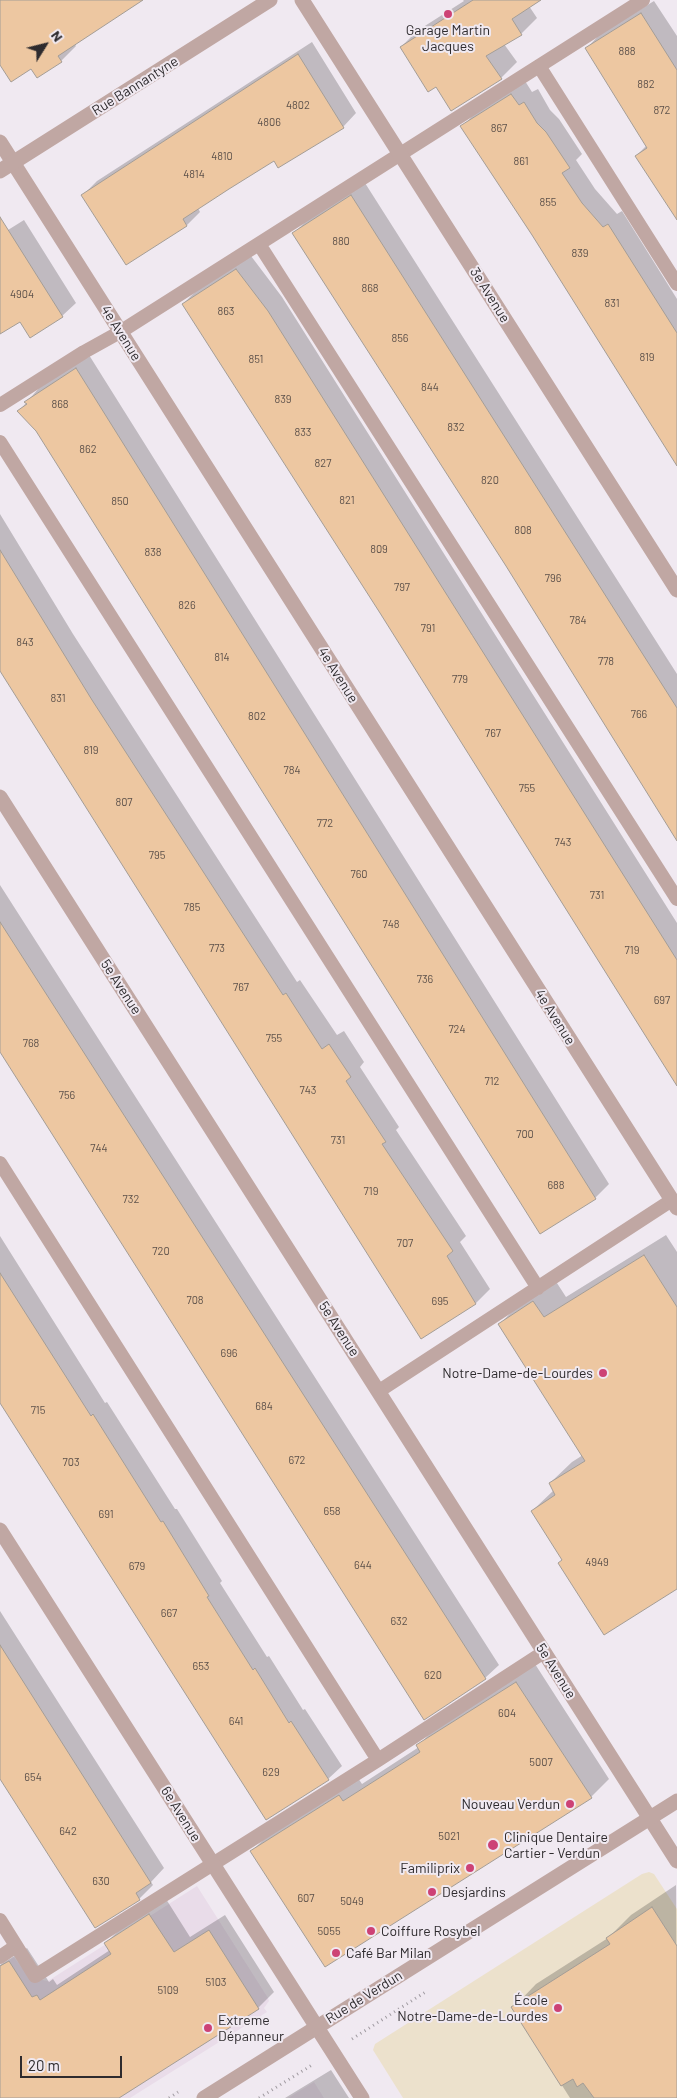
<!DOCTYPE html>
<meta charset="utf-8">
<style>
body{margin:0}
#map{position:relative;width:677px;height:2098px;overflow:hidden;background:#f0e9f1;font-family:Barlow,sans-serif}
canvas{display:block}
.north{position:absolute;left:20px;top:20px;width:50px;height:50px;-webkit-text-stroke:4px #f0e9f1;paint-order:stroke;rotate:54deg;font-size:14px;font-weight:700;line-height:20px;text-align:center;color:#2e2b2e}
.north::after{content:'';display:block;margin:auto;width:18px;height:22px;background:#2e2b2e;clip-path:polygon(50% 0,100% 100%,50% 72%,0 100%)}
.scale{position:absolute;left:20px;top:2056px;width:102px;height:22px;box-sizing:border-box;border:2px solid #2e2b2e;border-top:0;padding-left:6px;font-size:15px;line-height:18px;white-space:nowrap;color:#2e2b2e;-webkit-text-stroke:4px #f0e9f1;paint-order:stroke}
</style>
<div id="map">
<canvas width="677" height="2098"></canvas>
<div class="north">N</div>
<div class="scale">20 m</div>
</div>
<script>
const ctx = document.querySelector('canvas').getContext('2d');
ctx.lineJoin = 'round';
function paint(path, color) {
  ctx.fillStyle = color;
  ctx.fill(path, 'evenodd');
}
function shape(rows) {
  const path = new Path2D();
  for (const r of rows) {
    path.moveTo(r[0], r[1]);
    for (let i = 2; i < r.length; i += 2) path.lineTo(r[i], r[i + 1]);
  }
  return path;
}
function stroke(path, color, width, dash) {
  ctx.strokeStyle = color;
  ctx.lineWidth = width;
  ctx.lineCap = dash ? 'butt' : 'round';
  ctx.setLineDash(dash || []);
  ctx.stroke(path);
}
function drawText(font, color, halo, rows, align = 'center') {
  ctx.font = font + ' Barlow,sans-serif';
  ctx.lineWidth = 4;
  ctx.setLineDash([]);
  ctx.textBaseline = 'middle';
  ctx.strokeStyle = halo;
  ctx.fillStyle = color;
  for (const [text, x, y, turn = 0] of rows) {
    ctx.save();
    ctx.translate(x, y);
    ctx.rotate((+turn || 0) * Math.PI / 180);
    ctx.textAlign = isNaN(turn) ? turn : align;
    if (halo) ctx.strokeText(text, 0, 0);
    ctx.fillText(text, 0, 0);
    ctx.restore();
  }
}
paint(shape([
 [197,1886,268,1998,269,2001,264,2008,267,2012,130,2098,0,2098,0,1966,14,1957,25,1972,37,1979,48,1981],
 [314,2082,324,2098,288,2098]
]), '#e9dce9');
paint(shape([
 [649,1872,654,1874,677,1909,677,2098,403,2098,373,2050,375,2044,642,1874]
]), '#ece1cc');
paint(shape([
 [0,0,140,0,74,43,76,46,61,61,31,67,0,63],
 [463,0,539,0,529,6,537,18,521,34,504,44,517,62,501,78,436,85,401,47,417,31,464,1],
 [654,1,677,36,677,208,636,156,647,145,587,48,600,34],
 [312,42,356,113,343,127,274,160,198,208,200,212,187,225,83,195,97,181],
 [525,81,532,92,538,89,550,110,559,119,582,154,576,160,595,189,617,214,622,211,677,299,677,464,566,287,462,127,475,113],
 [365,183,677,674,677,839,474,514,293,234,307,220],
 [24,220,76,303,62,316,21,320,0,333,0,235],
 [251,256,282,297,677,923,677,1083,212,346,183,304,197,290],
 [89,355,609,1184,595,1198,540,1232,37,430,19,411,39,388],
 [0,514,73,634,297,982,300,980,337,1035,344,1031,364,1062,360,1067,399,1127,396,1130,466,1236,460,1242,490,1289,476,1303,421,1337,0,668],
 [0,885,499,1665,485,1678,0,1049],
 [666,1235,677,1252,677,1587,563,1559,532,1511,554,1490,550,1483,572,1462,583,1455,500,1324,521,1302,555,1280,566,1297],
 [0,1236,105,1403,107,1402,175,1509,177,1509,222,1581,220,1583,267,1657,269,1656,303,1710,305,1709,342,1766,328,1779,0,1401],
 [0,1611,164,1868,151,1882,153,1885,139,1899,95,1926,0,1777],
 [535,1664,609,1779,591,1797,252,1851,270,1833,358,1778,362,1784,419,1747,418,1746,436,1727],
 [676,1885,677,2098,570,2098,513,2008,536,1984,608,1938,631,1915],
 [166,1899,190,1937,225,1915,274,1992,258,2008,118,2098,0,2098,0,1965,27,1948,49,1982,53,1979,57,1985,110,1950,106,1943,122,1927],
 [331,2070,349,2098,285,2098]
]), '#0003');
const building = shape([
 [0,0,143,0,58,56,62,62,37,78,31,69,11,82,0,65,0,0],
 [473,0,541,0,512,19,522,35,486,56,502,79,451,111,436,87,428,92,400,47,473,0],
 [641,13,677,70,677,220,635,156,647,148,585,48,641,13],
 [298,54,344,128,278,168,274,161,229,189,183,219,187,226,126,265,81,195,298,54],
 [511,94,519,105,524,102,537,123,546,132,570,168,562,173,582,203,603,227,608,224,677,333,677,466,532,235,460,126,511,94],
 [351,195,677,708,677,841,506,566,292,233,351,195],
 [0,217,63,317,30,338,20,322,0,334,0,217],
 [236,269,268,311,677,960,677,1086,380,613,182,304,236,269],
 [76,368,596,1199,540,1234,36,431,17,411,27,404,24,402,76,368],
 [0,550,92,700,283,995,286,993,322,1049,329,1044,351,1077,346,1081,386,1142,382,1144,453,1251,447,1256,476,1304,421,1339,0,671,0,550],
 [0,922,486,1679,424,1720,0,1052,0,922],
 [644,1255,677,1307,677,1589,604,1635,558,1563,562,1560,531,1511,555,1495,549,1483,585,1461,498,1324,533,1301,544,1317,644,1255],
 [0,1273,91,1416,93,1414,161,1522,163,1521,209,1596,207,1597,253,1670,255,1668,289,1723,291,1721,329,1780,266,1820,0,1403,0,1273],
 [0,1645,151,1883,136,1893,140,1900,95,1928,0,1779,0,1645],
 [516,1682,592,1798,325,1967,250,1851,339,1795,343,1801,420,1752,416,1745,516,1682],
 [652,1907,677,1946,677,2098,594,2098,583,2083,577,2087,573,2079,561,2086,511,2007,610,1944,606,1938,652,1907],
 [149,1914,174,1952,209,1930,259,2009,119,2098,0,2098,0,1966,9,1961,32,1997,37,1995,40,2000,111,1954,104,1943,149,1914]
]);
paint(building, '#edc7a1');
stroke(building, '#a49d96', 1);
stroke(shape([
 [352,2039,427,1991],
 [169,2098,178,2092],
 [259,2098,312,2065]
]), '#9f9aa0', 3, [1, 4]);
stroke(shape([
 [539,66,677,284],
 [259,244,677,899],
 [0,405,84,352,120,332,643,0],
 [0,442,538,1288],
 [0,1163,378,1760],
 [379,1391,672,1200],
 [0,1920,35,1976,378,1760,544,1652],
 [0,1957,16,1946]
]), '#c0a7a3', 14);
stroke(shape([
 [302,0,677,590],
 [0,142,677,1208],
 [0,797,677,1861],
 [0,1530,362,2098]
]), '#c0a7a3', 15);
stroke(shape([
 [0,171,270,0],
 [204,2098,677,1801]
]), '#c0a7a3', 15);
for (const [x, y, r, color] of [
 [448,14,5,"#cd4275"],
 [603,1373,5,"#cd4275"],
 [570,1804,5,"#cd4275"],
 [493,1845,6,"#cd4275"],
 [470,1868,5,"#cd4275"],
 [432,1892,5,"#cd4275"],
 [371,1931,5,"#cd4275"],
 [336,1953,5,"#cd4275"],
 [558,2008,5,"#cd4275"],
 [208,2028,5,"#cd4275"]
]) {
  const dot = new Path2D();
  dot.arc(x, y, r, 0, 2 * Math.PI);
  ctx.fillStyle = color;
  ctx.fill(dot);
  stroke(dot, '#f0e9f1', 2);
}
drawText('11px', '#5e524b', null, [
 ["888",627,51],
 ["882",646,84],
 ["4802",298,105],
 ["872",662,110],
 ["4806",269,122],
 ["867",499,128],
 ["4810",222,156],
 ["861",521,161],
 ["4814",194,174],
 ["855",548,202],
 ["880",341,241],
 ["839",580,253],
 ["868",370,288],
 ["4904",22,294],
 ["831",612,303],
 ["863",226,311],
 ["856",400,338],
 ["819",647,357],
 ["851",256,359],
 ["844",430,387],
 ["839",283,399],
 ["868",60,404],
 ["832",456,427],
 ["833",303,432],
 ["862",88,449],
 ["827",323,463],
 ["820",490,480],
 ["821",347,500],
 ["850",120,501],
 ["808",523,530],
 ["809",379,549],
 ["838",153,552],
 ["796",553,578],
 ["797",402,587],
 ["826",187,605],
 ["784",578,620],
 ["791",428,628],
 ["843",25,642],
 ["814",222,657],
 ["778",606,661],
 ["779",460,679],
 ["831",58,698],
 ["766",639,714],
 ["802",257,716],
 ["767",493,733],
 ["819",91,750],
 ["784",292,770],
 ["755",527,788],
 ["807",124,802],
 ["772",325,823],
 ["743",563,842],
 ["795",157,855],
 ["760",359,874],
 ["731",597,895],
 ["785",192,907],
 ["748",391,924],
 ["773",217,948],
 ["719",632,950],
 ["736",425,979],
 ["767",241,987],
 ["697",662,1000],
 ["724",457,1029],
 ["755",274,1038],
 ["768",31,1043],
 ["712",492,1081],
 ["743",308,1090],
 ["756",67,1095],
 ["700",525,1134],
 ["731",338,1140],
 ["744",99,1148],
 ["688",556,1185],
 ["719",371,1191],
 ["732",131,1199],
 ["707",405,1243],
 ["720",161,1251],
 ["708",195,1300],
 ["695",440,1301],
 ["696",229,1353],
 ["684",264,1406],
 ["715",38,1410],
 ["672",297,1460],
 ["703",71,1462],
 ["658",332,1511],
 ["691",106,1514],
 ["4949",597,1562],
 ["644",363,1565],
 ["679",137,1566],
 ["667",169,1613],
 ["632",399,1621],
 ["653",201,1666],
 ["620",433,1675],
 ["604",507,1713],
 ["641",236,1721],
 ["5007",541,1762],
 ["629",271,1772],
 ["654",33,1777],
 ["642",68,1831],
 ["5021",449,1836],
 ["630",101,1881],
 ["607",306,1898],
 ["5049",352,1901],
 ["5055",329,1931],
 ["5103",216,1982],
 ["5109",168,1990]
]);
drawText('14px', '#2e2b2e', '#f0e9f1', [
 ["Garage Martin",448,30,"center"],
 ["Jacques",448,46,"center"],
 ["Notre-Dame-de-Lourdes",593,1373,"right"],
 ["Nouveau Verdun",560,1804,"right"],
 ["Clinique Dentaire",504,1837],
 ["Cartier - Verdun",504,1853],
 ["Familiprix",460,1868,"right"],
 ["Desjardins",442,1892],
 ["Coiffure Rosybel",381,1931],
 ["Café Bar Milan",346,1953],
 ["École",548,2000,"right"],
 ["Notre-Dame-de-Lourdes",548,2016,"right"],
 ["Extreme",218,2020],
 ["Dépanneur",218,2036]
], 'left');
drawText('14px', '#2e2b2e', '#f0e9f1', [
 ["Rue Bannantyne",135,86,-32],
 ["3e Avenue",490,295,58],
 ["4e Avenue",121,333,58],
 ["4e Avenue",338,675,58],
 ["5e Avenue",121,987,57],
 ["4e Avenue",555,1017,58],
 ["5e Avenue",339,1329,57],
 ["5e Avenue",556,1671,58],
 ["6e Avenue",181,1814,58],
 ["Rue de Verdun",364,1997,-32]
]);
</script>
